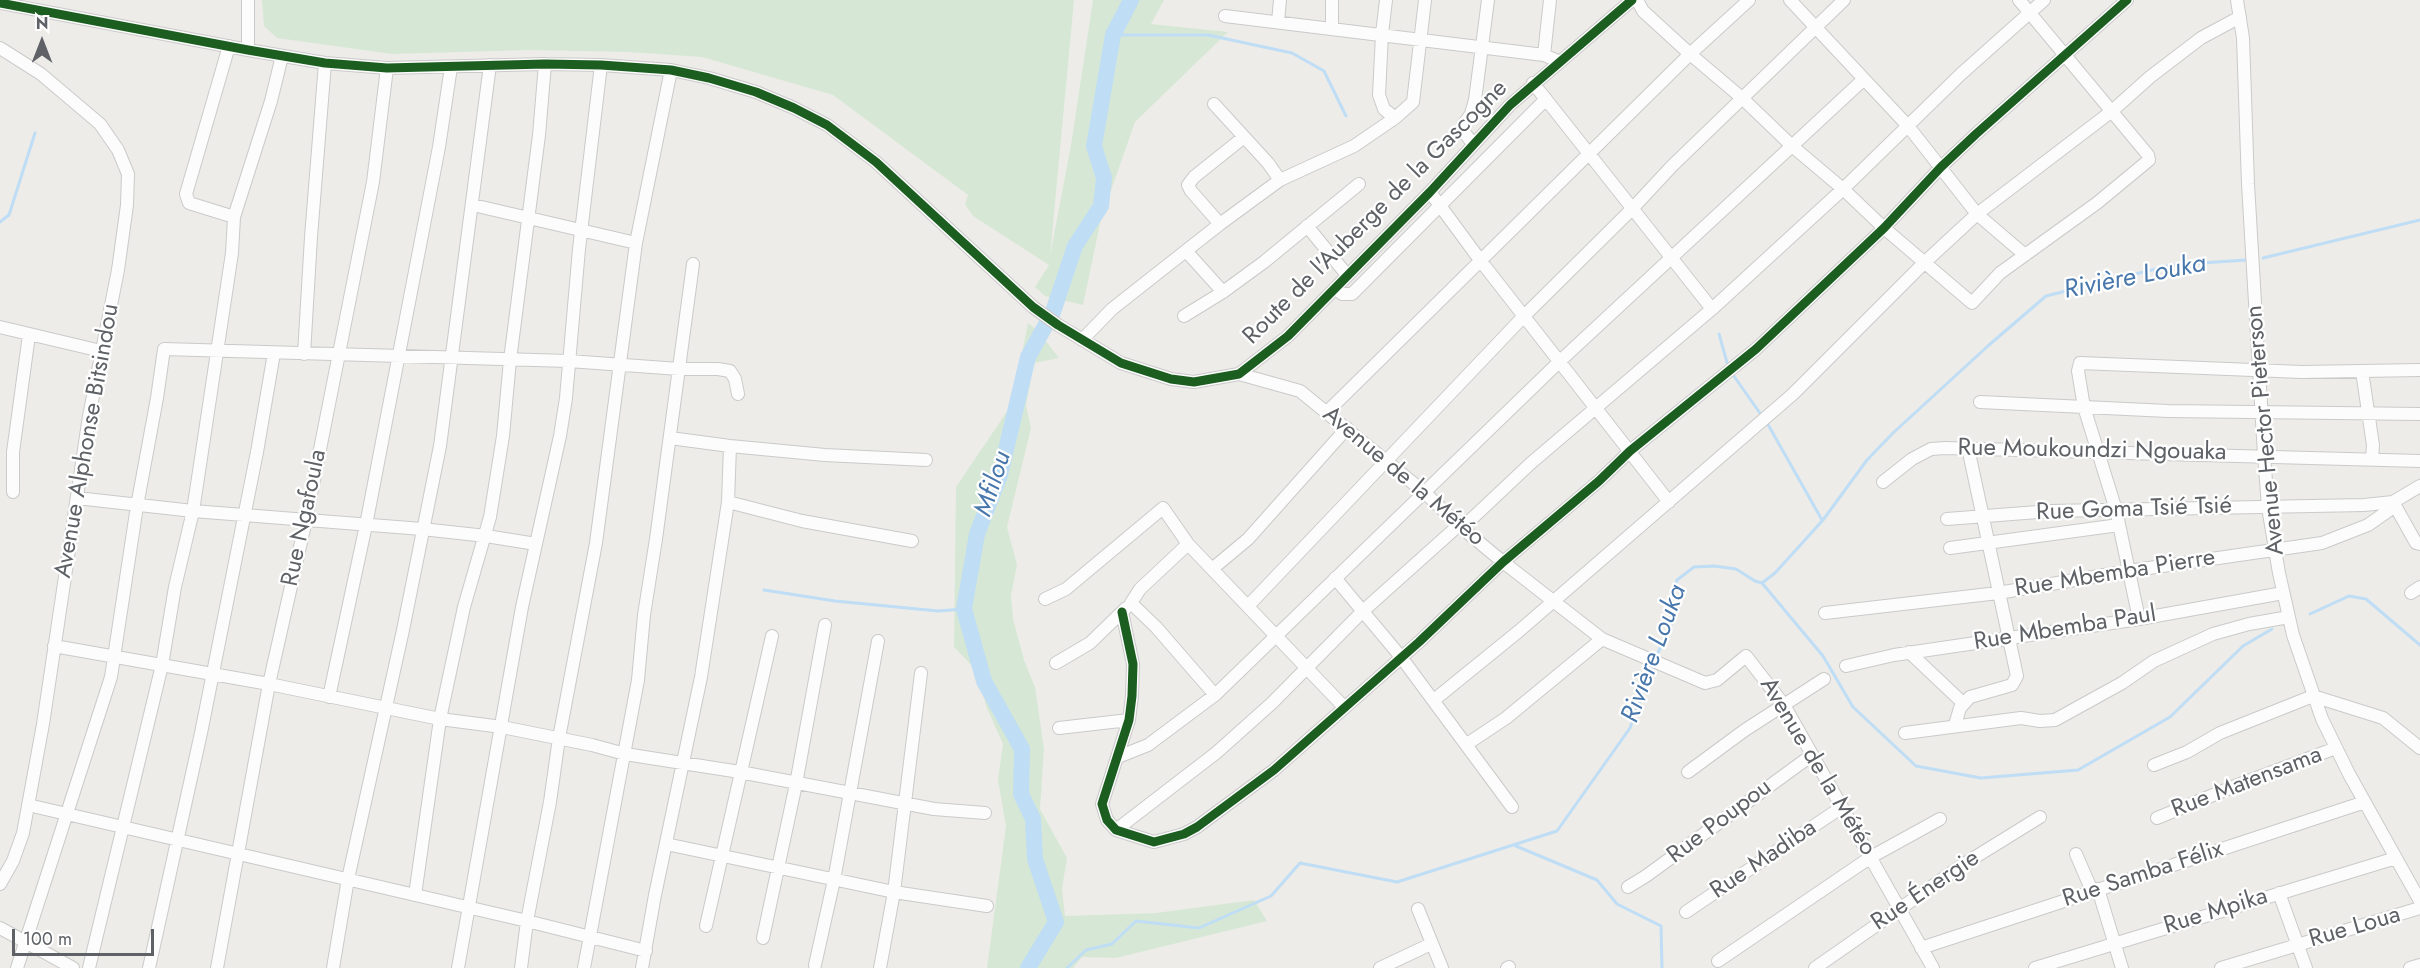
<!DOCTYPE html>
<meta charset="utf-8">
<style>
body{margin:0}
#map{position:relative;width:2420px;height:968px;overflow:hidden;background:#edece8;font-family:Jost,sans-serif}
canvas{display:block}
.north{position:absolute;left:12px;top:12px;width:60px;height:60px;-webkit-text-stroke:4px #fff;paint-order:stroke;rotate:0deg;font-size:16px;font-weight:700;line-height:24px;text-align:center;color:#5e6165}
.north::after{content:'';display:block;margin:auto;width:21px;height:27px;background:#5e6165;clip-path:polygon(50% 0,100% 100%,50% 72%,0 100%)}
.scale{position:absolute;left:12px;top:929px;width:142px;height:27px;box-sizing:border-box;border:3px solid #5e6165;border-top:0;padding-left:8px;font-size:18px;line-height:21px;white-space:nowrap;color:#5e6165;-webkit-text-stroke:4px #fff;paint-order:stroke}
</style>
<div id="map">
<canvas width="2420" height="968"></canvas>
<div class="north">N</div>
<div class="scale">100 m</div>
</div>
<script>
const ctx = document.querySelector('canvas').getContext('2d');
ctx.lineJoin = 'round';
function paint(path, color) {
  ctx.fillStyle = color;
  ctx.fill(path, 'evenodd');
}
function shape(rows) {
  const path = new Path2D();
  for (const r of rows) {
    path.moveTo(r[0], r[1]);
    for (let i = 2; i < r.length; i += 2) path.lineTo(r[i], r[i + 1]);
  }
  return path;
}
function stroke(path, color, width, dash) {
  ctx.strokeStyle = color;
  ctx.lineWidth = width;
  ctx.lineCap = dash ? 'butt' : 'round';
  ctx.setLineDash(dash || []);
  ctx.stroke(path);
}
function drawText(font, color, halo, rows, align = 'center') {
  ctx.font = font + ' Jost,sans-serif';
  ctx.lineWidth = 4.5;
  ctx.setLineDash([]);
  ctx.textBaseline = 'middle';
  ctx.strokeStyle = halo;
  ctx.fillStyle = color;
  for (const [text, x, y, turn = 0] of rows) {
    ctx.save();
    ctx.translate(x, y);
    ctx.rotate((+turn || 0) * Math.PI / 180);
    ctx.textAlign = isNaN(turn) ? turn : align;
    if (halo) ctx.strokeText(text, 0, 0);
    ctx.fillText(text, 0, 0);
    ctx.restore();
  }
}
paint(shape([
 [262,0,1074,0,1050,256,1071,145,1093,0,1164,0,1151,24,1228,32,1135,122,1101,219,1083,305,1045,296,1035,287,1049,265,973,216,965,204,968,195,833,95,702,57,628,52,529,50,392,54,277,38,264,26],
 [1028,323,1038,331,1059,358,1034,363,1026,405,1031,428,1007,527,1017,565,1011,595,1013,619,1024,660,1035,687,1044,749,1040,809,1067,858,1062,889,1065,916,1156,913,1254,900,1267,921,1116,958,1082,957,1073,968,987,968,1006,826,998,780,1003,744,987,708,975,669,954,647,956,487,1012,404]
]), '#d6e8d5');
stroke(shape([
 [1113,35,1208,35,1292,53,1324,71,1346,116],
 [0,222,9,215,35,133],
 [2263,258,2420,220],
 [1719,334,1728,366],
 [1731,372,1762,416],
 [1766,421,1822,520],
 [1762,583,1823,656,1853,707,1916,766,1981,778,2078,770,2170,717,2243,646,2272,629],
 [764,590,835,601,938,611,964,609],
 [2310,614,2349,596,2366,599,2420,645],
 [1656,657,1671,625,1671,598,1677,580,1694,567,1714,566,1736,569,1755,581,1762,583,1775,573,1823,520,1867,460,1893,433,1989,345,2046,296,2172,265,2246,260],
 [1516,846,1597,880,1617,904,1661,926,1662,968],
 [1067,968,1086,950,1112,944,1136,921,1199,928,1271,896,1300,863,1397,882,1557,831,1630,728,1653,664]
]), '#bfddf5', 3);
stroke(shape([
 [1028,968,1056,922,1035,859,1033,819,1021,794,1022,749,984,681,964,609,977,534,1000,475,1028,357,1053,312,1075,246,1101,206,1104,178,1094,146,1113,35,1131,0]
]), '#bfddf5', 16);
const minor = shape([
 [1386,0,1382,34,1379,95,1384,109,1395,118],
 [1637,0,1643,11,1690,54,1742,98,1792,146,1843,189,1884,228,1972,303,2000,273,2097,203,2149,160,2148,155,2019,0],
 [1790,0,1908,126,1977,214,2025,255],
 [2237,0,2243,38,2248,184,2264,455,2268,507,2279,573,2293,635,2322,719,2349,774,2420,901],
 [0,3,248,50,325,63,387,68,545,64,601,65,671,70,709,78,756,92,794,108,827,125,876,162,1033,307,1058,325,1121,363,1171,379,1194,382,1239,374,1288,336,1430,192,1510,105,1632,0],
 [1225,16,1544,55,1560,62],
 [1278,22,1280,0],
 [1332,28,1332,0],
 [229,46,186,194,189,203,234,217],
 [0,48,41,74,100,124,118,150,128,174,127,205,118,270,89,416,43,724,23,833,13,861,0,884],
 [248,50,248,0],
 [1544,55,1550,0],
 [1533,83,1712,309],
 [1473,144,1464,132,1463,125,1471,114,1475,100,1488,0],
 [1280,180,1354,146,1395,118,1413,102,1425,0],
 [1430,192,1480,260,1669,502],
 [473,205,636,243],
 [1220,224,1191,191,1188,185,1194,177,1244,137],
 [1307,226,1347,275],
 [1186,251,1223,292],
 [1335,288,1342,294,1352,294,1546,99],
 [1184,316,1223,292,1264,262,1359,184],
 [0,327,101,351],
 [1082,340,1112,309,1220,224,1280,180,1268,163,1214,104],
 [304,354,311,237,325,63],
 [2362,371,2373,445,2372,459],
 [1239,374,1300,391,1424,492,1462,528,1503,562,1602,639,1705,683,1717,680,1746,656,1784,705,1933,968],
 [1980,402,2168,411,2420,414],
 [1326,413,1690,54,1749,0],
 [670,438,730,446,825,455,926,460],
 [1883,482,1912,459,1931,449,1945,448,2420,461],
 [13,492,13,452,29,335],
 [77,498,193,511,422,529,486,536,536,544],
 [728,502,802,521,912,541],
 [2393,502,2416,543,2420,544],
 [1947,519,2051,511,2364,505,2393,502,2420,486],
 [1462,528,1531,463,1712,309,1843,189,1961,74,2044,0],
 [1188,544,1140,589,1131,603,1156,627,1215,695],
 [1950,548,2119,525],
 [1212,569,1248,539,1347,428],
 [1335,578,1401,657,1512,807],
 [2411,593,2420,587],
 [1045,599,1066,589,1163,508,1188,544,1344,707],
 [1248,606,1524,316,1632,209,1672,166,1844,0],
 [1122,612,1133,664,1132,696,1129,720,1102,804,1107,820,1116,830,1154,842,1184,834,1197,827,1274,770,1419,642,1503,562,1599,481,1630,451,1756,349,1884,228,1941,167,1976,134,2127,0],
 [1825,613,1998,593,2128,571,2322,543,2368,525,2395,506],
 [2139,619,2116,510,2084,407,2078,371,2080,363,2302,372,2420,370],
 [54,646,269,684,440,719,502,727,592,745,625,754,740,772,934,809,985,813],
 [1909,652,1963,703],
 [1056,663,1090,643,1126,608],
 [1846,666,1894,655,2139,619,2283,593],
 [329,697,366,525,439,147,451,67],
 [1434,700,1519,631,1793,394,1924,263,1977,214,2112,111,2150,77,2201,38,2240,17],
 [1955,725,1960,708,1970,697,2012,685,2017,676,1968,448],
 [1059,728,1129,720],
 [1905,733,2021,718,2040,721,2055,720,2122,683,2154,661,2213,634,2249,624,2289,617],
 [1467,744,1506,718,1602,639],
 [1118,757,1148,745,1215,695,1560,361,1864,79],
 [2154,765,2187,752,2220,733,2313,696,2383,718,2420,748],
 [1688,772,1745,730,1824,679],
 [28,805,527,921,646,951],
 [2157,818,2240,784,2336,748],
 [1116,830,1216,753,1272,703,1363,611,1459,525],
 [666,844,894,892,987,906],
 [2076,854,2092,891],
 [1628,887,1646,876,1812,755],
 [2098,889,2122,968],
 [2279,893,2306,968],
 [415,895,440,719,464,607,490,517,503,436,510,360,539,135,545,64],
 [1418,909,1442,968],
 [1686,912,1842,807],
 [706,926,772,636],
 [0,928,73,968],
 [763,938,796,784,825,625],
 [1921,948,2365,802],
 [1718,961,1871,857,1940,819],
 [815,965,834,880,878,641],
 [17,968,111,677,137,506,157,398,164,349,569,361,679,369,718,369,730,371,735,379,738,394],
 [89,968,162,665,175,587,193,511,232,253,234,217,271,101,282,56],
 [149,968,201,733,257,452,274,353],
 [217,968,269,684,306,520,373,182,387,68],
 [333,968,348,879,403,630,440,446,490,65],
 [458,968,522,607,560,436,566,398,579,249,601,65],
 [521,968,527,921,550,802,559,738,596,543,636,243,671,70],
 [584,968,638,680,644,615,656,539,693,264],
 [642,968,655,895,701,677,728,502,730,446],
 [880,968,894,892,921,673],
 [1380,968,1431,944],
 [1507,968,1509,967],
 [1815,968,1964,864,2040,817],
 [2035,968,2396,858],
 [2221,968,2420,908],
 [2410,968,2420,965]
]);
stroke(minor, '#cacaca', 14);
stroke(minor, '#fcfcfc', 12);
stroke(shape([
 [0,3,248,50,325,63,387,68,545,64,601,65,671,70,709,78,756,92,794,108,827,125,876,162,1033,307,1058,325,1121,363,1171,379,1194,382,1239,374,1288,336,1430,192,1510,105,1632,0],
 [1122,612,1133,664,1132,696,1129,720,1102,804,1107,820,1116,830,1154,842,1184,834,1197,827,1274,770,1419,642,1503,562,1599,481,1630,451,1756,349,1884,228,1941,167,1976,134,2127,0]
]), '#1b5e20', 9);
drawText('24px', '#5e6165', '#fff', [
 ["Route de l'Auberge de la Gascogne",1376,213,-45],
 ["Avenue Hector Pieterson",2266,430,-95],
 ["Avenue Alphonse Bitsindou",88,441,-80],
 ["Rue Moukoundzi Ngouaka",2092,451,1],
 ["Avenue de la Météo",1403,477,40],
 ["Rue Goma Tsié Tsié",2134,510,-2],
 ["Rue Ngafoula",305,518,-78],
 ["Rue Mbemba Pierre",2115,574,-9],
 ["Rue Mbemba Paul",2065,629,-9],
 ["Avenue de la Météo",1817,767,59],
 ["Rue Matensama",2247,783,-21],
 ["Rue Poupou",1720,822,-37],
 ["Rue Madiba",1764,860,-34],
 ["Rue Samba Félix",2143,875,-18],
 ["Rue Énergie",1926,891,-34],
 ["Rue Mpika",2216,912,-17],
 ["Rue Loua",2355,928,-16]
]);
drawText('italic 26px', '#4877ac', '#fff', [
 ["Rivière Louka",2135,278,-11],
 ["Mfilou",994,484,-72],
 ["Rivière Louka",1655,654,-70]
]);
</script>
